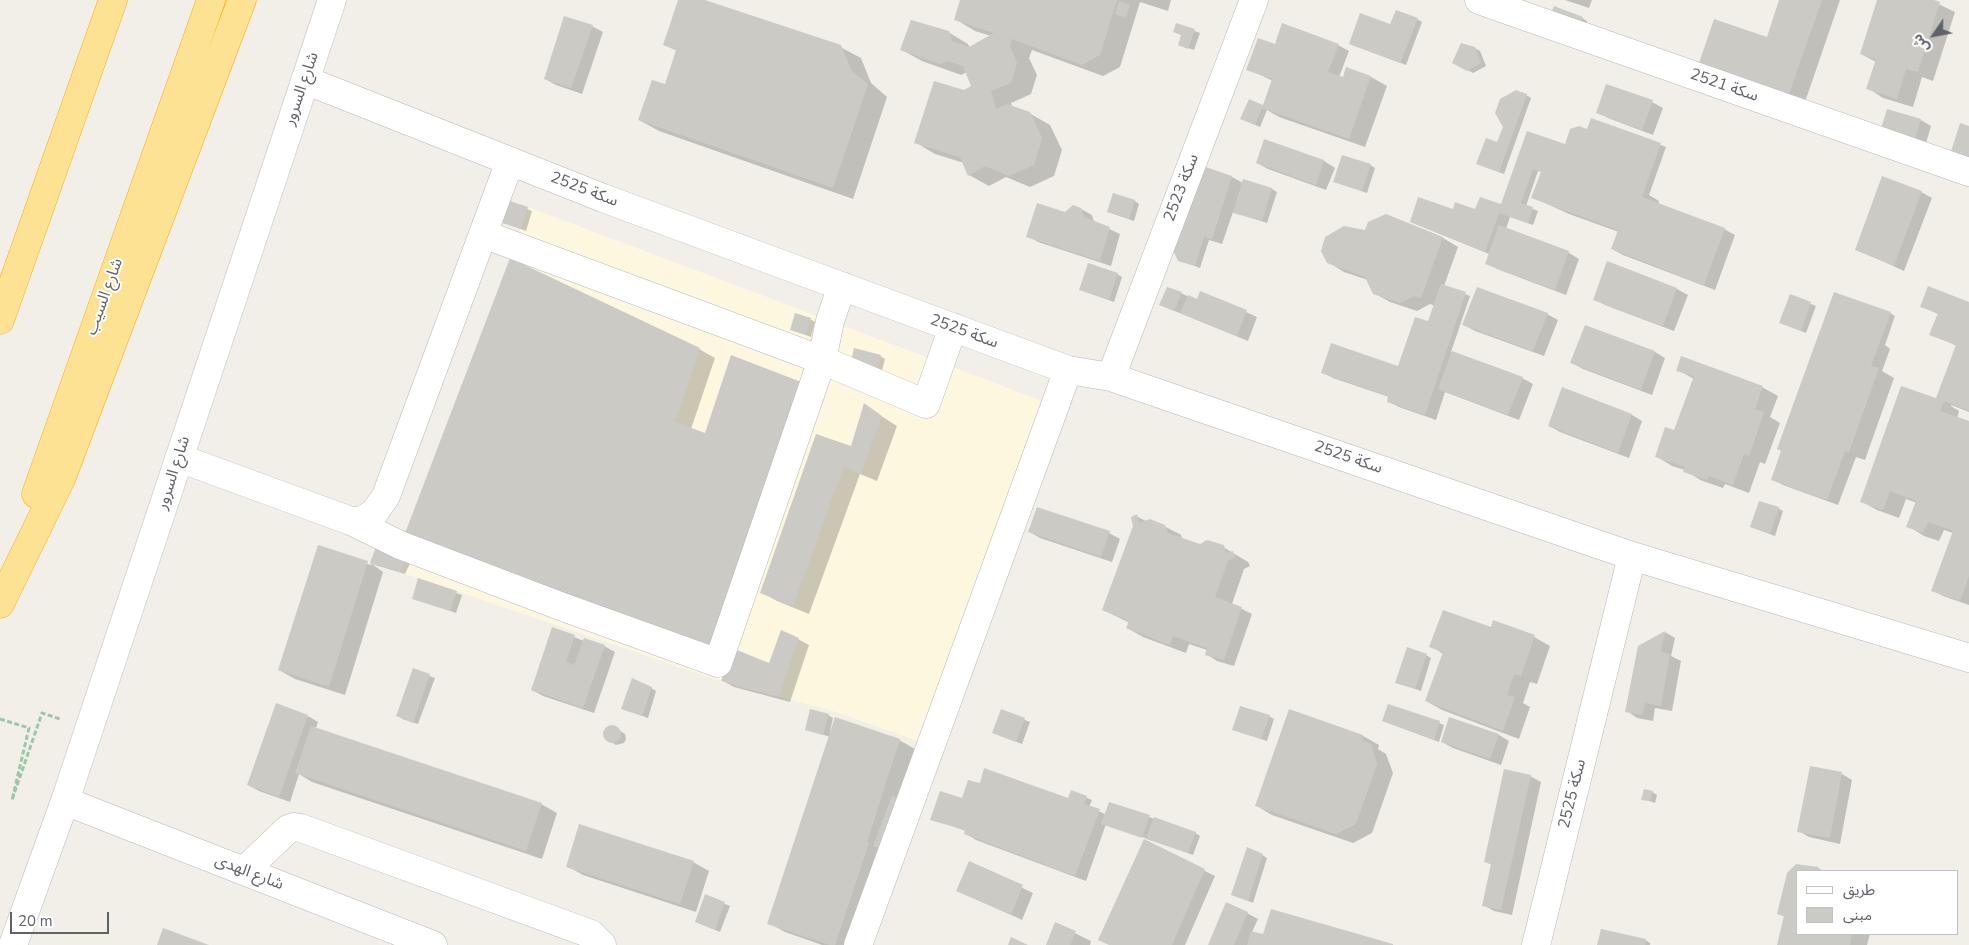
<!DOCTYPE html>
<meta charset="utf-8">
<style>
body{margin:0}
#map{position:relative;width:1969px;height:945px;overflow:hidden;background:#f1efe8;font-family:"Nunito Sans","Noto Sans Arabic",sans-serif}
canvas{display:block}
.legend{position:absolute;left:1796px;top:870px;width:162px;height:65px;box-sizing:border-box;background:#fff;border:1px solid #bfc1c3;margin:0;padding:6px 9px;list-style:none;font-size:15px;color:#5f6368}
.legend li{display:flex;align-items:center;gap:10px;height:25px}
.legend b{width:25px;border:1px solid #bfc1c3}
.north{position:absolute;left:1909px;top:10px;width:50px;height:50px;-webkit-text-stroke:4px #fff;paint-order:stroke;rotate:237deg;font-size:14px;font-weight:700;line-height:20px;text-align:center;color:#5f6368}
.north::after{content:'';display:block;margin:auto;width:18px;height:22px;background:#5f6368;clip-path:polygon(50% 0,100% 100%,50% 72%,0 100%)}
.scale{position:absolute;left:10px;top:912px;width:99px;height:22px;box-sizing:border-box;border:2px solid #5f6368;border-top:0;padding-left:6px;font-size:15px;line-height:18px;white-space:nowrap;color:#5f6368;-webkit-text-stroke:4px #fff;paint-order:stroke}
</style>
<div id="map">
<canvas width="1969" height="945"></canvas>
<ul class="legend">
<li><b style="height:6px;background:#fff"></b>طريق</li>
<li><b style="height:14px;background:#cccac5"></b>مبنى</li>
</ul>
<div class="north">ش</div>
<div class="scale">20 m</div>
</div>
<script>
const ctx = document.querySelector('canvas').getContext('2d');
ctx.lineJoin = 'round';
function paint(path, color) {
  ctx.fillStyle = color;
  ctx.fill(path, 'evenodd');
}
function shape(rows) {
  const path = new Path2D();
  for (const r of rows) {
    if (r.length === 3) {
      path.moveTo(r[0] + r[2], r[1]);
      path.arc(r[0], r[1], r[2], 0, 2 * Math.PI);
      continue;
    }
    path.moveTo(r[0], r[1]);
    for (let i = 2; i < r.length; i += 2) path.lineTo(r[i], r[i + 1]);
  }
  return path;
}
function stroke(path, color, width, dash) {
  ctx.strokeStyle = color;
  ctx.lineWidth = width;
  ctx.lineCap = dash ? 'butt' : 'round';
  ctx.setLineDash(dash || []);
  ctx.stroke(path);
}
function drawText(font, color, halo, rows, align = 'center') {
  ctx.font = font + ' "Nunito Sans","Noto Sans Arabic",sans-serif';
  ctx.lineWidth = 4;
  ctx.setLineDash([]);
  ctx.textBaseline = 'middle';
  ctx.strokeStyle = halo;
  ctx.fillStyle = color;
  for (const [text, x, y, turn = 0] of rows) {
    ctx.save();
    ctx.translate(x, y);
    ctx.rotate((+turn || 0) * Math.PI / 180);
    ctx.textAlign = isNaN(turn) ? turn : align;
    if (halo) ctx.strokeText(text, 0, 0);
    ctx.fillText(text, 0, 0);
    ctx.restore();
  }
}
paint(shape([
 [528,207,1040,400,1039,422,921,742,830,710,735,686,400,572,408,555,402,541,515,247]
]), '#fef7e0');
paint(shape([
 [680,0,701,0,840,47,861,58,871,83,887,97,853,199,659,131,639,120,666,86,677,51,665,45],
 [962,0,1171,0,1168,11,1140,2,1120,67,1103,76,1032,50,1029,58,1037,75,1031,94,1011,103,1012,107,1029,113,1050,125,1062,150,1054,176,1030,187,1006,177,989,186,969,175,964,163,935,154,915,142,964,92,972,87,967,72,961,75,922,61,902,50,948,32,968,44,970,48,991,36,975,31,955,19],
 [1565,0,1592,0,1589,8],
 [1781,0,1840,0,1805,102,1716,72,1767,39],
 [1878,0,1930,0,1955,12,1933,81,1922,77,1913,107,1883,98,1868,88,1876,62,1861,54],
 [1538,15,1582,18,1587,21,1581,40],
 [1417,19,1422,22,1406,65,1350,44,1391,26],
 [1177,24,1200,33,1194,50,1185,47,1183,35],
 [592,26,603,32,582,94,556,85,545,79],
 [1338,45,1349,51,1339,77,1343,79,1347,69,1371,77,1387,86,1365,147,1279,117,1267,110,1260,127,1242,119,1264,107,1273,81,1248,69,1275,46],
 [1475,48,1480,51,1486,66,1473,73,1454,63],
 [1607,85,1652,102,1663,108,1653,135,1608,118,1598,112],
 [1526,95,1531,98,1504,174,1482,166,1498,144],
 [1592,119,1666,147,1649,195,1659,201,1658,204,1724,229,1735,235,1715,290,1623,255,1612,249,1619,232,1569,214,1532,197,1542,172,1538,171,1526,206,1538,211,1533,225,1510,217,1506,229,1569,253,1579,259,1566,295,1497,269,1486,263,1489,254,1416,224,1453,210,1475,210,1501,206,1528,133,1565,146,1588,130],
 [1921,120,1931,126,1921,160,1889,150],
 [1265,141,1324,161,1335,168,1326,190,1268,169,1257,163],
 [1195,165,1232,177,1243,183,1272,189,1277,192,1267,223,1233,212,1222,244,1209,240,1200,268,1179,260],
 [1370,165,1375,168,1367,193,1335,182],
 [1921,192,1932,198,1904,271,1856,249],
 [1135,201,1139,204,1134,221,1108,212],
 [527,209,532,211,526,231,503,222],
 [1081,209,1092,215,1094,222,1120,234,1111,266,1038,242,1028,236,1065,213],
 [1386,215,1443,238,1458,247,1444,286,1470,296,1451,352,1522,378,1533,384,1519,420,1445,392,1436,420,1399,407,1388,401,1389,397,1333,378,1322,372,1399,367,1429,323,1435,306,1430,304,1417,311,1390,302,1374,293,1368,280,1344,272,1328,262],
 [1608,263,1677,289,1688,295,1674,331,1605,305,1594,299],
 [1117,274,1122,277,1114,302,1086,292],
 [1201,292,1257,317,1248,341,1160,305,1181,293,1197,301],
 [1791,296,1816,306,1806,333,1786,325],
 [1969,303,1969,412,1951,405,1951,406,1959,411,1957,418,1969,422,1969,605,1943,596,1932,590,1953,533,1944,530,1939,541,1924,536,1908,526,1917,503,1906,499,1899,518,1877,510,1861,501,1936,400,1957,346,1931,334,1938,314,1927,309],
 [1890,313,1895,316,1885,345,1890,349,1882,371,1894,378,1865,460,1856,457,1838,505,1783,485,1772,479],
 [1547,314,1558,320,1544,356,1475,331,1464,325],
 [810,319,815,322,811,337,792,330],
 [1586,326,1655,352,1665,358,1652,395,1583,369,1572,363],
 [699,349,715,358,691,429,706,434,733,650,769,665,798,639,809,645,790,702,734,687,723,681,731,656,550,596],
 [880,356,885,359,881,374,856,367],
 [1678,370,1762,387,1778,396,1770,417,1780,423,1765,464,1760,462,1749,493,1725,484,1723,488,1700,480,1685,470,1672,466,1656,456,1675,431,1694,379],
 [864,405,897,426,877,481,860,474,809,614,777,601,761,592,852,448],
 [1632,415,1642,421,1629,458,1560,432,1549,426],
 [1778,508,1783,511,1775,536,1751,527],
 [1136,516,1146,521,1164,526,1181,535,1182,539,1200,545,1223,547,1248,562,1250,566,1244,569,1232,604,1252,614,1234,666,1217,661,1206,654,1207,650,1189,644,1186,653,1143,637,1127,628,1130,623,1103,610,1134,526],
 [1030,532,1109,533,1120,539,1112,562,1040,538],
 [378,545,412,559,405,574,372,564,383,572,345,695,295,679,279,670,318,547,371,565],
 [419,580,462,595,456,613,413,598],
 [553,629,584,641,604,646,615,652,594,713,543,696,532,690],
 [1491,629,1534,637,1550,646,1537,684,1530,682,1523,703,1530,707,1519,739,1442,710,1426,701,1443,654,1431,646],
 [1665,632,1675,638,1671,656,1681,661,1672,711,1655,708,1653,721,1637,718,1627,711],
 [1426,655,1431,658,1421,691,1396,682],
 [414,670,435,678,418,724,402,719],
 [651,688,656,691,648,718,622,708],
 [1290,710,1363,736,1379,745,1378,749,1386,754,1393,773,1372,833,1353,843,1272,815,1257,806],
 [1001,711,1030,722,1022,744,999,735],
 [828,715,833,718,830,731,899,740,915,749,854,945,822,945,785,932,769,923,830,737,806,729],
 [308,716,318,722,316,728,541,804,557,813,542,859,312,782,299,774,290,802,259,791,248,785],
 [1269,716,1274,719,1267,741,1239,732],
 [1383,721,1439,723,1444,725,1439,742],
 [609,727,614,727,625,734,626,739,624,743,616,745,605,738,604,733],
 [1499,735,1509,741,1501,765,1453,748,1442,742],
 [1842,774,1852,780,1840,844,1809,837,1799,831],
 [1530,776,1541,782,1512,915,1494,911,1483,905,1492,865,1486,862],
 [1072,792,1092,800,1089,807,1105,814,1149,817,1195,833,1200,836,1193,855,1106,824,1086,881,976,840,965,833,966,831,932,819,963,800,1069,800],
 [1652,792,1657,795,1655,803,1643,799],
 [1144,841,1215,876,1185,945,1109,945],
 [1262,855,1267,858,1253,903,1238,897],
 [693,862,709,871,696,912,583,875,567,866],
 [970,863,1033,893,1022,920,958,890],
 [1797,865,1818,868,1823,871,1798,871,1798,934,1870,934,1867,945,1778,945,1785,917,1779,914],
 [705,896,730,906,720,932,701,924],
 [1247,913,1258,919,1252,932,1264,936,1391,945,1209,945],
 [1056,924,1091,941,1090,945,1047,945],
 [1645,940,1650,943,1650,945,1599,945]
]), '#0003');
paint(shape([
 [678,0,705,0,841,45,851,70,868,84,833,188,638,120,652,80,665,84,676,50,663,45],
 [960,0,1117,0,1100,55,1082,65,1012,39,1010,46,1017,63,1011,83,991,91,996,109,1007,104,1030,112,1042,138,1034,165,1009,176,985,166,968,176,960,157,914,143,934,81,964,90,971,86,963,66,947,61,940,64,900,50,911,20,949,31,952,41,969,47,994,33,954,20],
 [1779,0,1822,0,1789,94,1699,63,1714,19,1767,37],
 [1877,0,1934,0,1940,2,1918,72,1906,69,1897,99,1866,89,1876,59,1860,54],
 [1119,1,1130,5,1126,18,1115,14],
 [1554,6,1583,17,1578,33,1549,19],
 [1396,10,1418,18,1400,63,1349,44,1360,13,1390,24],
 [564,16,593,25,571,88,544,79],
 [1176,23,1195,29,1188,49,1178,45,1181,35,1173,32],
 [1282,23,1339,44,1328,72,1343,77,1346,67,1371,76,1349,139,1262,108,1255,125,1240,119,1249,99,1263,105,1272,79,1246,70,1258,38,1275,44],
 [1461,43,1475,47,1481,63,1467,71,1452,63],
 [1606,84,1653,100,1642,130,1596,113],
 [1516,90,1527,94,1499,172,1476,164,1486,138,1497,142,1503,127,1495,113,1500,99],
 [1887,109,1921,119,1910,155,1876,145],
 [1591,118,1661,143,1642,197,1725,228,1704,285,1611,249,1618,230,1531,198,1541,172,1533,169,1521,203,1533,207,1528,223,1499,213,1485,252,1410,222,1418,197,1453,209,1455,202,1475,209,1480,197,1501,204,1527,131,1565,144,1570,129,1579,126,1587,129],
 [1960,123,1969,126,1969,161,1950,155],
 [1264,139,1324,160,1316,185,1256,163],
 [1342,155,1371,164,1362,191,1333,182],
 [1194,163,1232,176,1212,239,1204,237,1195,266,1178,261,1169,241],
 [1882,176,1922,191,1894,266,1855,250],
 [1243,179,1272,188,1262,221,1233,213],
 [1113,193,1135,200,1129,219,1107,212],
 [507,200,528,207,521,229,502,223],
 [1037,203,1065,212,1073,205,1081,208,1084,217,1110,227,1100,261,1026,237],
 [1386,214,1443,237,1421,298,1414,296,1400,303,1373,294,1365,277,1327,263,1321,251,1325,237,1344,226,1365,230,1368,222],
 [1499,225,1569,251,1555,290,1485,264],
 [510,258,700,348,675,422,705,433,731,355,809,385,715,648,606,607,603,616,402,541],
 [1607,261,1677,288,1663,326,1593,300],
 [1088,263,1118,273,1109,300,1079,290],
 [1441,284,1466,292,1425,415,1387,402,1388,396,1321,373,1331,343,1398,366,1415,317,1428,321],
 [1928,286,1969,302,1969,411,1944,401,1940,411,1969,421,1969,576,1960,601,1931,591,1953,531,1928,522,1923,533,1906,527,1916,501,1890,491,1883,510,1860,502,1901,386,1936,398,1956,345,1929,335,1938,313,1920,307],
 [1167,287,1182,292,1174,311,1159,305],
 [1477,287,1548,313,1533,351,1462,325],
 [1200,291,1247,310,1237,336,1180,313,1188,295,1197,299],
 [1834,292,1891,312,1871,366,1879,368,1849,452,1845,451,1827,500,1771,480,1781,451,1777,449],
 [1790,294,1811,302,1801,331,1779,323],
 [795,313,811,318,806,335,790,330],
 [1585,325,1655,351,1641,390,1570,363],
 [854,348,881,355,876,372,850,365],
 [1452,351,1523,377,1508,415,1438,389],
 [1681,356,1763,386,1755,409,1764,412,1749,456,1744,454,1733,485,1709,476,1707,480,1683,472,1685,467,1655,457,1665,427,1674,430,1694,376,1676,371],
 [1562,387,1632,414,1618,453,1548,426],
 [864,403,882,416,861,474,844,466,793,606,760,593,816,434,851,446],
 [1759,501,1779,507,1770,534,1750,527],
 [1037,507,1110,531,1101,557,1028,532],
 [1137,514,1139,523,1150,519,1165,525,1168,533,1200,544,1207,540,1224,545,1226,553,1233,551,1235,557,1228,561,1215,597,1242,607,1224,660,1205,655,1207,648,1173,636,1170,645,1126,628,1129,621,1102,610,1133,526,1131,517],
 [377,544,408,555,400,572,370,563],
 [318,545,368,561,329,687,278,670],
 [418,578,457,591,450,611,412,599],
 [1443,610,1491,627,1493,620,1535,635,1521,676,1514,674,1507,695,1515,697,1503,731,1425,701,1443,652,1429,647],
 [552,627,575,635,566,662,574,665,584,638,605,645,583,708,531,690],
 [781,630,799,638,779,697,721,681,732,648,769,663],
 [1665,631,1661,652,1670,654,1661,706,1645,703,1642,715,1625,712,1638,646],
 [1407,647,1427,654,1415,689,1395,683],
 [413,668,430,674,413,723,396,716],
 [632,678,652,687,642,716,621,709],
 [276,703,308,715,279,797,247,785],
 [1388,704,1440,721,1434,740,1382,721],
 [1240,706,1270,715,1261,739,1232,730],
 [810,709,829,714,823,735,805,730],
 [1001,709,1025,718,1016,742,992,733],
 [1289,709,1363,735,1362,740,1371,744,1377,764,1356,824,1336,834,1255,806],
 [835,717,900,739,867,842,869,843,835,945,830,945,767,924],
 [1449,717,1499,734,1490,759,1441,742],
 [612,734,9],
 [311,726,542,803,526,851,295,773],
 [1810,766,1842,772,1830,838,1797,832],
 [984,768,1068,798,1071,790,1087,796,1084,804,1100,809,1075,876,964,834,965,830,930,820,940,791,962,798,968,780,980,783],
 [1504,769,1531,775,1501,910,1482,906,1491,864,1484,862],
 [1644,789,1653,791,1650,801,1641,800],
 [892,796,903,800,884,850,873,846],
 [1109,802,1150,815,1142,838,1101,824],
 [1154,817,1196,832,1188,853,1146,839],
 [579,824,694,861,680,904,566,867],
 [1144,839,1205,869,1172,945,1109,945,1098,940],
 [1247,847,1263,854,1248,901,1231,895],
 [969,861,1023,885,1011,915,956,891],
 [1796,864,1818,867,1820,871,1798,871,1798,934,1852,934,1850,945,1777,945,1784,916,1777,914,1787,873],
 [705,894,725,902,715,930,695,922],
 [1226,902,1248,912,1234,945,1208,945],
 [1271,909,1393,944,1393,945,1247,945,1251,931,1263,934],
 [1055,922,1076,931,1070,945,1046,945],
 [163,928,209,945,157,945],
 [1601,929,1646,939,1645,945,1597,945],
 [1011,937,1028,945,1008,945]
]), '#cccac5');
const minor = shape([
 [1479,0,1969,172],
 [305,80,603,198,1068,370,1111,377,1632,556,1969,658],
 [483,234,822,360,830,321,842,286],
 [1111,377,1254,0],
 [179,458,351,521,361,521,374,513,386,496,510,161],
 [351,521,400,545,560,606,718,663,822,360,926,404,953,327],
 [65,801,433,945],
 [244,871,288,829,294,827,301,828,591,934,602,945],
 [13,945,65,801,332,0],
 [858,945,1068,370],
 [1536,945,1632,556]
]);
const highway = shape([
 [0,320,113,0],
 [36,494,211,0],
 [0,604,61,479,242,0]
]);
stroke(minor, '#b5b8bc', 29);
stroke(highway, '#f9ab00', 29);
stroke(shape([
 [0,719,29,728,12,800,42,713,60,719]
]), '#9cc7a9', 3, [5, 2.5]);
stroke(minor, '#fff', 28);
stroke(highway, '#fde293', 28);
drawText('16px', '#5f6368', '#fff', [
 ["سكة 2521",1724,86,19],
 ["شارع السرور",302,89,-71],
 ["سكة 2523",1182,188,-69],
 ["سكة 2525",584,190,21],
 ["شارع السيب",105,297,-70],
 ["سكة 2525",964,332,20],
 ["سكة 2525",1348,458,19],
 ["شارع السرور",174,473,-72],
 ["سكة 2525",1573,794,-76],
 ["شارع الهدى",249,873,21]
]);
</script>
